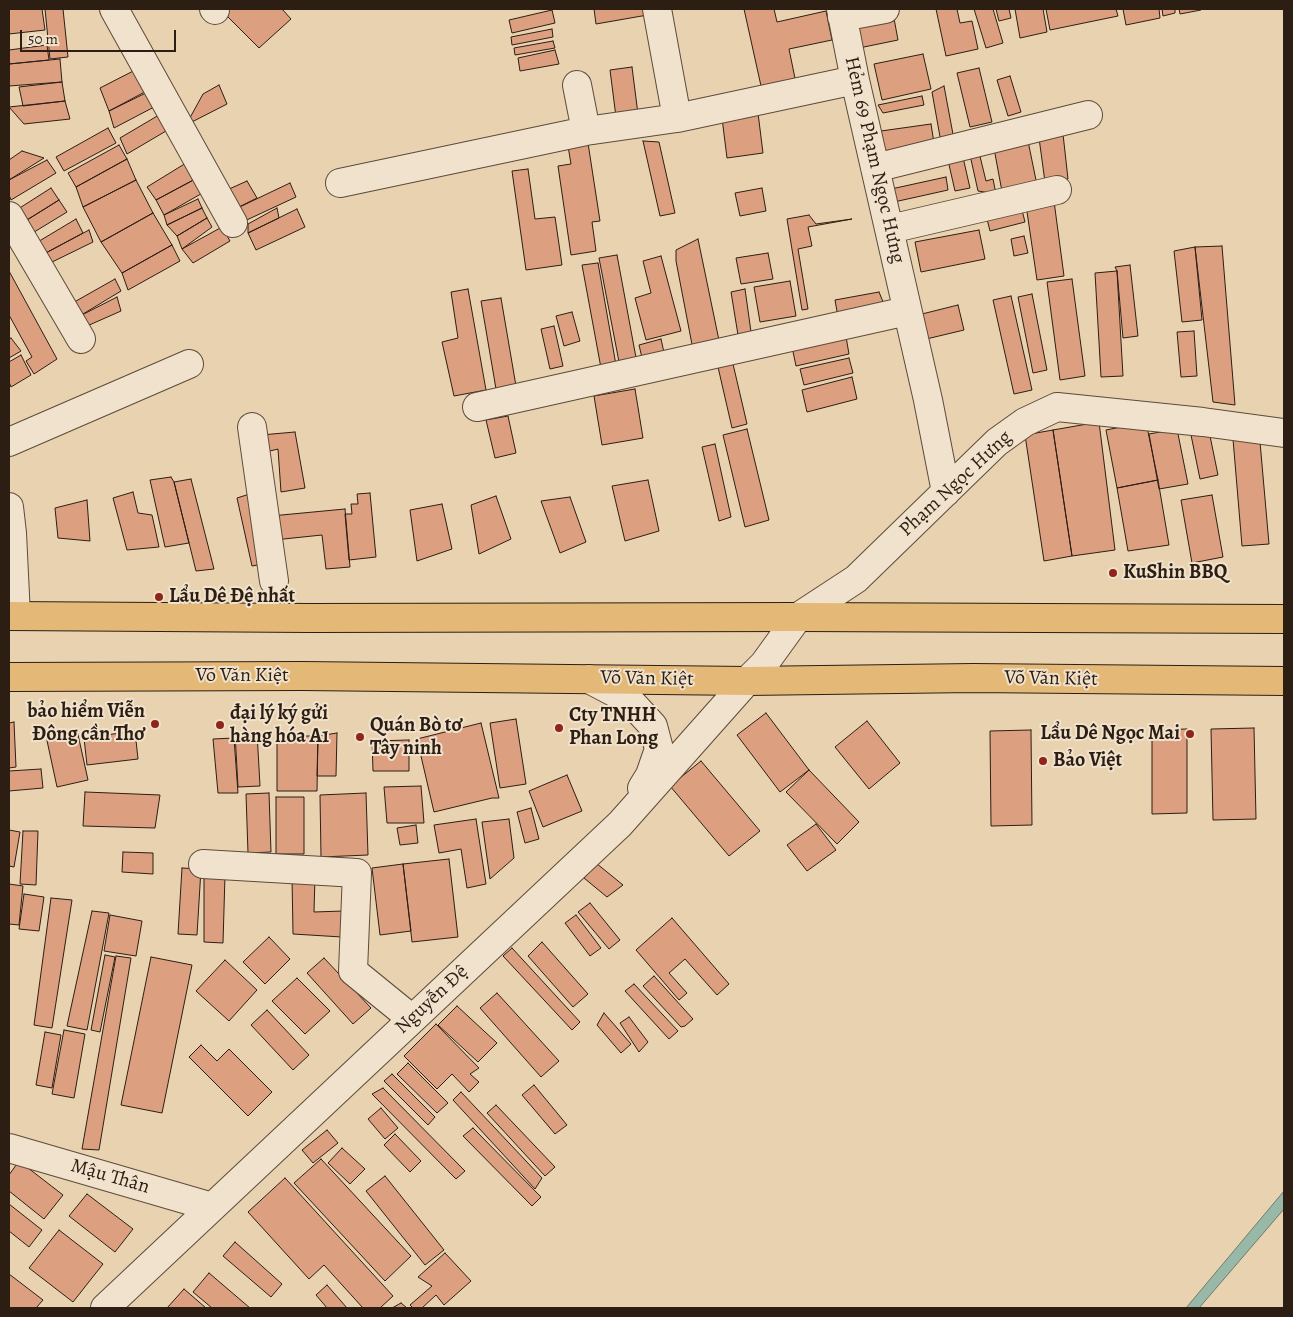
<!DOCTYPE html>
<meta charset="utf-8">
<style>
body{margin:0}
#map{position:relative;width:1293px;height:1317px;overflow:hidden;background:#e8d2b0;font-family:Alegreya,serif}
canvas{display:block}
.frame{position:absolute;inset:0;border:10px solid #2d1e14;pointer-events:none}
.scale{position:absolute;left:20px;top:30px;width:156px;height:22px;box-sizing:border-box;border:2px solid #2d1e14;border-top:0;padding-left:6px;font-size:15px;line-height:18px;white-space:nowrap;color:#2d1e14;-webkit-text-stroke:4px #f0e2cc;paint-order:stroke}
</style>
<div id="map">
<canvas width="1293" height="1317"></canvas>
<div class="frame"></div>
<div class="scale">50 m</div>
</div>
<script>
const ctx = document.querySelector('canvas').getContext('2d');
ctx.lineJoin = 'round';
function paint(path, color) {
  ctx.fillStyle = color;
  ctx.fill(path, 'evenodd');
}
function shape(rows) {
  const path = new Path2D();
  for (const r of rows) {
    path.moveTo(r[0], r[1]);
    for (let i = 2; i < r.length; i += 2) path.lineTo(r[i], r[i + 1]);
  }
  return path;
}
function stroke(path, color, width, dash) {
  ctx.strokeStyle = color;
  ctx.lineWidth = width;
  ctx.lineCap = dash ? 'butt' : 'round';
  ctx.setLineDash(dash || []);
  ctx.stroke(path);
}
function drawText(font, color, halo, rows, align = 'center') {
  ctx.font = font + ' Alegreya,serif';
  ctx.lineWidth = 4;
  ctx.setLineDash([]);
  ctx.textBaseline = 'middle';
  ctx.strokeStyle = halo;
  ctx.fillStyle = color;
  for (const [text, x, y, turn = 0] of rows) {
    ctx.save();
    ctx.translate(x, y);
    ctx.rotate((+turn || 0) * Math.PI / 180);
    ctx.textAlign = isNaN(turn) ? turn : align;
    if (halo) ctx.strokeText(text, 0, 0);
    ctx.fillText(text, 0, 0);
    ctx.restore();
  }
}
const water = shape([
 [1284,1191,1284,1209,1199,1308,1186,1308,1284,1191]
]);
paint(water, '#98b8a8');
stroke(water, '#6d7a6d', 1);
const building = shape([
 [9,9,42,9,45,30,9,34,9,9],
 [45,9,63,9,68,57,50,59,45,9],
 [220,9,282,9,291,19,259,48,220,9],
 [594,9,658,9,659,13,596,24,594,9],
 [744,9,774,9,777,22,826,11,832,40,789,49,797,88,763,95,744,9],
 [936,9,957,9,960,23,972,21,978,49,946,56,936,9],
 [974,9,993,9,1003,43,986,48,974,9],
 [996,9,1009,9,1011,18,999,21,996,9],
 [1015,9,1043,9,1047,32,1020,38,1015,9],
 [1046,9,1116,9,1118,16,1050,30,1046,9],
 [1123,9,1159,9,1160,18,1126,25,1123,9],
 [1162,9,1175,9,1175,13,1163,16,1162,9],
 [1179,9,1201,9,1201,10,1180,14,1179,9],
 [552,10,555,23,512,33,509,20,552,10],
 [893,13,898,40,854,49,848,21,893,13],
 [552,29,553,37,512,45,511,37,552,29],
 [553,41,555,48,515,55,514,48,553,41],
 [47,45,49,60,9,64,9,50,47,45],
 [555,50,559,64,520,71,518,58,555,50],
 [923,54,931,89,882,100,874,64,923,54],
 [60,59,62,82,9,86,9,64,60,59],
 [143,66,154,87,109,111,100,88,143,66],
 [632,67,638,114,616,117,610,70,632,67],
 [979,68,992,122,970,127,957,73,979,68],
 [1010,76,1021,112,1008,116,997,80,1010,76],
 [62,82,65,101,23,106,19,87,62,82],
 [219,85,227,104,186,125,203,94,219,85],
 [944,86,955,145,942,148,932,92,944,86],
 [148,92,156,106,114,128,109,111,148,92],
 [922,96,924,105,883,113,878,105,922,96],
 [65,101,70,119,24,124,9,107,65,101],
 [758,113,763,153,727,158,722,118,758,113],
 [159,115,166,131,127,154,120,138,159,115],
 [931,124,934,143,884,151,881,131,931,124],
 [108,128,116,143,64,171,56,157,108,128],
 [1063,134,1068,179,1045,182,1039,138,1063,134],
 [1027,136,1038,190,1003,197,993,143,1027,136],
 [643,141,659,142,675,213,660,216,643,141],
 [588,143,600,221,592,222,596,251,571,255,558,166,571,164,568,146,588,143],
 [977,144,986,181,993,179,996,194,978,191,968,146,977,144],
 [119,145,127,159,76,187,68,173,119,145],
 [22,151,44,158,9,180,9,160,22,151],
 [962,153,970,188,955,191,947,156,962,153],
 [127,159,136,180,83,207,76,187,127,159],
 [47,160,56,173,11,200,9,195,9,180,47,160],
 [191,160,199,177,156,200,147,187,191,160],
 [528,169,535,219,555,217,562,265,526,270,512,171,528,169],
 [199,177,206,191,164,215,156,200,199,177],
 [946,177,948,190,885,204,882,191,946,177],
 [136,180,153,213,101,242,83,207,136,180],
 [247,181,257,198,229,212,218,194,247,181],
 [290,183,296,197,236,225,229,212,290,183],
 [51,188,59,200,22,223,15,211,51,188],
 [762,188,766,211,740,216,735,193,762,188],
 [198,199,202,208,167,225,164,215,198,199],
 [59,200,67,212,26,237,19,225,59,200],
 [1054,201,1064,276,1037,280,1026,205,1054,201],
 [1021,206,1025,222,990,231,986,215,1021,206],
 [202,208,207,218,177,236,167,225,202,208],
 [277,208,279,218,248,233,248,224,277,208],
 [297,209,305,227,256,250,248,233,297,209],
 [153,213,172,245,122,273,101,242,153,213],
 [809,215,816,224,852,219,808,227,812,246,798,249,808,309,802,310,787,219,809,215],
 [207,218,212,227,182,249,177,236,207,218],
 [76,219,83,233,42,255,36,243,76,219],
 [222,227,230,241,193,263,182,249,222,227],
 [89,230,93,242,48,264,42,255,89,230],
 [979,230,985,259,921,272,915,242,979,230],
 [1024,236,1028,253,1014,256,1011,239,1024,236],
 [698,239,721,350,694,355,676,261,676,250,698,239],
 [172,245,180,261,128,290,122,273,172,245],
 [1222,246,1235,405,1213,402,1195,247,1222,246],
 [1195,247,1202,320,1182,322,1174,251,1195,247],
 [768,253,773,279,741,284,736,258,768,253],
 [617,255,637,363,620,367,599,258,617,255],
 [661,256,681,331,646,340,635,298,651,293,643,261,661,256],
 [598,263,616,365,601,368,582,265,598,263],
 [1130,265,1138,336,1123,338,1117,271,1115,267,1130,265],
 [9,271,57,359,34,374,26,361,32,357,9,315,9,271],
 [1117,271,1123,376,1101,377,1095,273,1117,271],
 [115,279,121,291,78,317,69,305,115,279],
 [1072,279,1085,376,1060,380,1047,282,1072,279],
 [790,281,796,316,760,322,754,287,790,281],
 [468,289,486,390,454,396,442,342,458,338,451,292,468,289],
 [745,289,752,339,739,341,731,292,745,289],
 [879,292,886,309,838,317,835,300,879,292],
 [1032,294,1047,370,1033,373,1018,297,1032,294],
 [1011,296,1032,390,1014,394,993,300,1011,296],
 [117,297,121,311,87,326,78,317,117,297],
 [501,298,516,386,496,389,481,301,501,298],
 [958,305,964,330,918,341,922,314,958,305],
 [572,312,580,341,564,346,556,316,572,312],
 [554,326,563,366,550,369,541,329,554,326],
 [845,331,849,354,796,366,791,342,845,331],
 [1194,331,1197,376,1181,377,1177,332,1194,331],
 [11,338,21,351,9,358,9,339,11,338],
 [661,339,665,357,643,362,639,345,661,339],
 [21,355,31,375,11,387,9,382,9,362,21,355],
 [849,358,853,373,804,385,800,369,849,358],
 [733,364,747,424,732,428,718,367,733,364],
 [852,377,857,399,807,412,802,390,852,377],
 [635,389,643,438,602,445,594,396,635,389],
 [508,416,516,453,495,458,486,420,508,416],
 [1099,422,1115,550,1072,556,1053,430,1099,422],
 [1146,422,1158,480,1117,488,1106,430,1146,422],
 [747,429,769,520,745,527,723,435,747,429],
 [1177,429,1188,484,1159,489,1149,434,1177,429],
 [1053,430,1072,556,1044,561,1025,435,1053,430],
 [1209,431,1218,475,1200,479,1191,435,1209,431],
 [295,432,305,488,281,492,278,449,262,453,261,435,295,432],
 [1233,439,1260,442,1269,544,1242,546,1233,439],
 [715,444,731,517,719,521,702,447,715,444],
 [171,477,174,482,189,543,165,547,150,480,171,477],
 [191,479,214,569,196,571,174,482,191,479],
 [648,480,659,531,625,541,612,486,648,480],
 [1158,480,1169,545,1128,551,1117,488,1158,480],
 [133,492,138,513,152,515,159,547,127,550,113,498,133,492],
 [256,492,269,563,252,566,237,498,256,492],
 [370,493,376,557,349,560,345,514,352,514,351,504,358,504,357,494,370,493],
 [1212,495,1223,557,1192,563,1181,500,1212,495],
 [496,496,511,539,479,554,471,505,496,496],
 [570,497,586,542,560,553,541,501,570,497],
 [87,500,90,541,58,538,55,508,87,500],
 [442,504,452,549,417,561,410,510,442,504],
 [345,509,350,567,326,569,322,535,274,540,271,516,345,509],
 [766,713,809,770,780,792,737,735,766,713],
 [516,719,526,784,500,788,490,723,516,719],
 [867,721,900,763,869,789,835,747,867,721],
 [14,722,16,767,9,768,9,723,14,722],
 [481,723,499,798,492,798,434,812,417,739,481,723],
 [1254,728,1256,819,1213,820,1211,729,1254,728],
 [1187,729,1187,813,1152,814,1152,730,1187,729],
 [77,730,88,780,57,787,46,736,77,730],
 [1031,730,1032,825,991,826,990,731,1031,730],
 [135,731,138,759,87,765,84,738,135,731],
 [257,732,260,786,238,787,235,733,257,732],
 [337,733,336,776,317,776,318,736,337,733],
 [277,736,318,736,317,791,277,791,277,736],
 [234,738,238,793,218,793,213,739,234,738],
 [409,740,409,771,373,771,372,741,409,740],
 [701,761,760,831,729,856,670,786,701,761],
 [41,769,43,788,9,791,9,771,41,769],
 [809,770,859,822,837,844,786,792,809,770],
 [567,775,582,811,543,827,529,791,567,775],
 [421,786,424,823,387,823,384,787,421,786],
 [85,792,160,795,155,828,83,826,85,792],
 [269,793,271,852,248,853,246,794,269,793],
 [366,793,368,855,321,857,320,795,366,793],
 [276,797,304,797,304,854,276,854,276,797],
 [531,808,539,839,525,843,517,812,531,808],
 [476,819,486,884,467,888,461,849,439,853,434,825,476,819],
 [509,819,514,858,490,879,482,822,509,819],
 [816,824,836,850,807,871,787,845,816,824],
 [416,825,418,843,400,845,397,828,416,825],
 [9,830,20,832,14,867,9,866,9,830],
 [23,831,38,831,36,885,20,884,23,831],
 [123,852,153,853,153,874,122,872,123,852],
 [449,859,458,937,412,942,403,864,449,859],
 [596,863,623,885,607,897,584,878,596,863],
 [403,864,411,931,380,935,372,868,403,864],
 [182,868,201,869,197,935,178,934,182,868],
 [204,875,225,875,223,943,204,942,204,875],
 [292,876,315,876,314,912,343,911,342,937,293,934,292,876],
 [9,884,23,886,19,925,9,924,9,884],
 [24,894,44,897,39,931,19,929,24,894],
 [51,898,72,900,52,1028,34,1025,51,898],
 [590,903,620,940,609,949,578,912,590,903],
 [92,911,109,913,87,1030,67,1026,92,911],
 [110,915,142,921,136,956,104,951,110,915],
 [576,915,601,948,590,956,565,923,576,915],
 [672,918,729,984,717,995,685,959,669,973,687,993,679,1000,636,950,672,918],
 [269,937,290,959,265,984,243,962,269,937],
 [542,942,588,994,573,1007,528,956,542,942],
 [512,948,580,1022,572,1030,503,956,512,948],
 [105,955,115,957,100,1032,91,1030,105,955],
 [116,956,131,958,99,1150,82,1149,116,956],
 [151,957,192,965,162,1113,121,1105,151,957],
 [324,958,371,1008,353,1024,307,973,324,958],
 [225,960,257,990,229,1021,196,991,225,960],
 [654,976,693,1019,685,1026,681,1027,643,986,654,976],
 [297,978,330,1011,305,1034,272,1001,297,978],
 [634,984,678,1031,669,1039,625,991,634,984],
 [497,993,559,1061,541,1077,480,1008,497,993],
 [457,1006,497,1043,478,1062,438,1025,457,1006],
 [267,1010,309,1055,293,1070,251,1025,267,1010],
 [604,1013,631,1044,621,1053,597,1025,604,1013],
 [629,1017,648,1042,639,1052,620,1023,629,1017],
 [436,1024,479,1068,470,1074,479,1082,469,1092,452,1074,437,1089,404,1056,436,1024],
 [64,1030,85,1034,74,1098,52,1094,64,1030],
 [45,1032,61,1035,52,1088,36,1085,45,1032],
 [201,1045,217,1061,229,1049,272,1092,248,1116,189,1057,201,1045],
 [408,1063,448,1103,437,1113,397,1074,408,1063],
 [392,1074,435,1117,428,1125,384,1081,392,1074],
 [534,1085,567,1125,555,1134,522,1095,534,1085],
 [383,1088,465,1171,456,1179,372,1094,383,1088],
 [461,1092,542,1178,535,1189,453,1100,461,1092],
 [496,1105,555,1167,545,1176,487,1113,496,1105],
 [381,1108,398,1128,385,1139,368,1119,381,1108],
 [473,1128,541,1197,532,1206,463,1136,473,1128],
 [327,1130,338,1143,313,1163,302,1150,327,1130],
 [395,1134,421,1161,410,1172,384,1145,395,1134],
 [342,1148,365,1169,350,1184,328,1163,342,1148],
 [321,1159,411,1256,385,1281,294,1183,321,1159],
 [19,1161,63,1195,44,1219,9,1191,9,1175,19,1161],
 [385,1176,444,1250,425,1265,366,1191,385,1176],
 [285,1178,393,1296,380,1308,363,1308,324,1265,309,1279,248,1212,285,1178],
 [87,1194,133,1229,115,1252,69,1216,87,1194],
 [9,1204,42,1230,29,1247,9,1231,9,1204],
 [59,1230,103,1264,73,1302,29,1268,59,1230],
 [235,1242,282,1284,271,1297,223,1256,235,1242],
 [445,1253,471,1281,444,1305,436,1295,422,1308,413,1308,410,1305,432,1286,418,1277,445,1253],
 [209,1273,250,1308,212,1308,193,1292,209,1273],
 [9,1274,43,1300,36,1308,9,1308,9,1274],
 [327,1285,347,1308,327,1308,316,1295,327,1285],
 [184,1289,206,1308,167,1308,184,1289],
 [401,1303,407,1308,392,1308,401,1303]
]);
paint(building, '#dc9f7f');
stroke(building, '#2d1e14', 1);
const minor = shape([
 [114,9,233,223],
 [214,9,215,10],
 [657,9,677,118],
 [841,9,855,80,928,400,946,492],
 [842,17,885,9],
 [577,85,586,131],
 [875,168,1088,115],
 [340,183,586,131,677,118,855,80],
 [9,216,81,339],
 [890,229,1057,190],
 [477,407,907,311],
 [252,427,274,581],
 [9,442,189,364],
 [9,507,12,533,16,616],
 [589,679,629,700,653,726,659,749,650,775,642,788],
 [203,864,357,873,353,971,412,1019],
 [9,1148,212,1207],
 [105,1308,620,824,747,681,764,664,798,617,856,579,997,442,1025,422,1057,407,1203,422,1284,433]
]);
const major = shape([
 [9,616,310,618,798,617,1284,619],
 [9,677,303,676,747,681,973,678,1284,681]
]);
stroke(minor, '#5c4b3b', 30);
stroke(major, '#2d1e14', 30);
stroke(minor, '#f0e2cc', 28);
stroke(major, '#e4b978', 28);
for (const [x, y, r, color] of [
 [1113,573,5,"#8f2418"],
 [159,597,5,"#8f2418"],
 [155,724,5,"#8f2418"],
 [220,725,5,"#8f2418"],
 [559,728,5,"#8f2418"],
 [1190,734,5,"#8f2418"],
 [360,737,5,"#8f2418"],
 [1043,761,5,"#8f2418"]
]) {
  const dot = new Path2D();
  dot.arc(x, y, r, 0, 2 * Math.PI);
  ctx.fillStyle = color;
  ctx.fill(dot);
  stroke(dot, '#f0e2cc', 2);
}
drawText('20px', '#2d1e14', '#f0e2cc', [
 ["Hẻm 69 Phạm Ngọc Hưng",874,160,77],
 ["Phạm Ngọc Hưng",956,484,-43],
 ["Võ Văn Kiệt",242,676],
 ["Võ Văn Kiệt",647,679,1],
 ["Võ Văn Kiệt",1051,679,1],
 ["Nguyễn Đệ",432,1000,-43],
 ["Mậu Thân",110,1177,16]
]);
drawText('bold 20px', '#2d1e14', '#f0e2cc', [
 ["KuShin BBQ",1123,573],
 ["Lẩu Dê Đệ nhất",169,597],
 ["bảo hiểm Viễn",145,712,"right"],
 ["Đông cần Thơ",145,735,"right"],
 ["đại lý ký gửi",230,714],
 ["hàng hóa A1",230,737],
 ["Cty TNHH",569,716],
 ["Phan Long",569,739],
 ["Quán Bò tơ",370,726],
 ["Tây ninh",370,749],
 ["Lẩu Dê Ngọc Mai",1180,734,"right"],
 ["Bảo Việt",1053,761]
], 'left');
</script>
